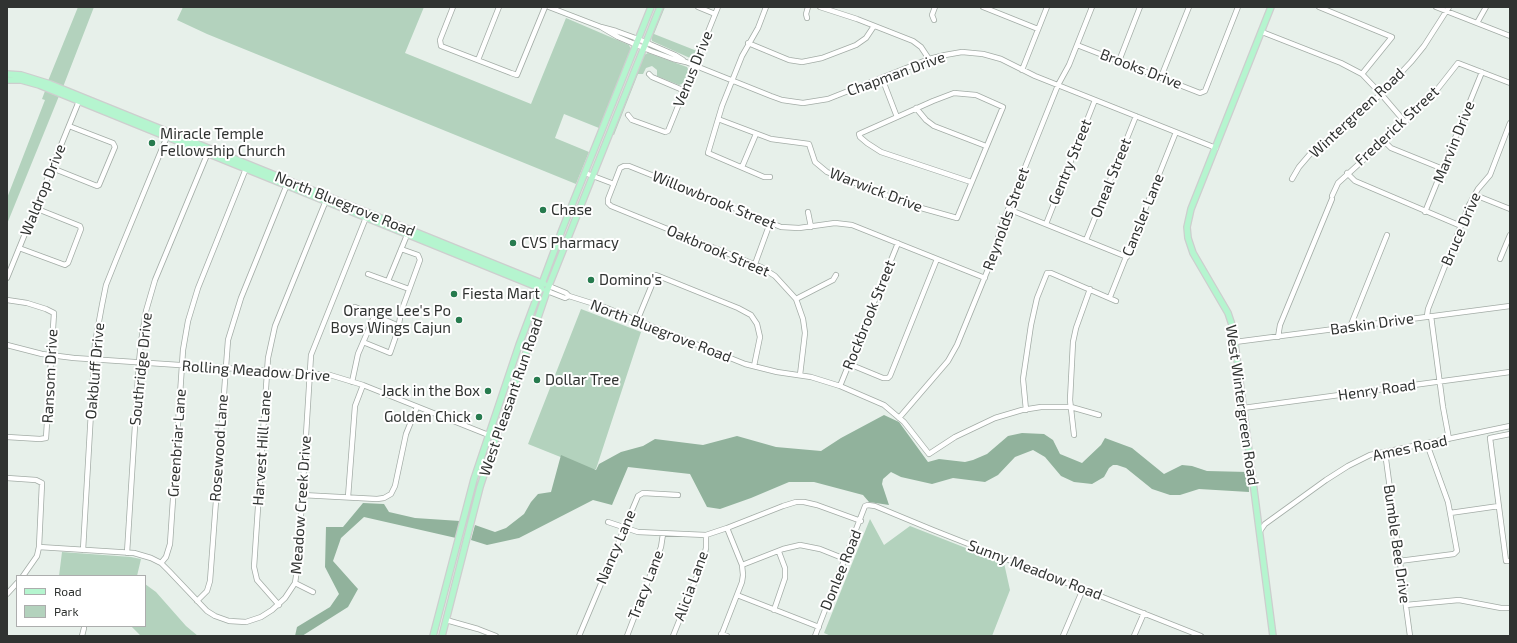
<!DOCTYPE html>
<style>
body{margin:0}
#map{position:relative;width:1517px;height:643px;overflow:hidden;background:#e7f0ea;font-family:"Exo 2",sans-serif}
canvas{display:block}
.frame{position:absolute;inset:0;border:8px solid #303331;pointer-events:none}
.legend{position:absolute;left:16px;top:575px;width:130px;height:52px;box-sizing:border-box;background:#fff;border:1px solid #acadad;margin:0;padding:5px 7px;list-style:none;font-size:12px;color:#303331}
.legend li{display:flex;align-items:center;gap:8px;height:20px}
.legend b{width:20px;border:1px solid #acadad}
</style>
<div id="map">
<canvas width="1517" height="643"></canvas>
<div class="frame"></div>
<ul class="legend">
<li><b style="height:5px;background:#b5f5cf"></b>Road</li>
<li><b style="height:11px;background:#b3d2bd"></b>Park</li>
</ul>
</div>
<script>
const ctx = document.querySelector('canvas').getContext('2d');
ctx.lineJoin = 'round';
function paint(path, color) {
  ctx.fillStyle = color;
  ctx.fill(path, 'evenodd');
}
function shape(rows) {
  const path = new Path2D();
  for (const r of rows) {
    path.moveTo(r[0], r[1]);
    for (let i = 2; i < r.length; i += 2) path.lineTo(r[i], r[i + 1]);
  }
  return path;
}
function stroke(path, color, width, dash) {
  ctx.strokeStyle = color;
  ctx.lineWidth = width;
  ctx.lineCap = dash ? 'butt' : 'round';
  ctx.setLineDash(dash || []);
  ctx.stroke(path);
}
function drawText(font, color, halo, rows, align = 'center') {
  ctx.font = font + ' "Exo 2",sans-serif';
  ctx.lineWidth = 4;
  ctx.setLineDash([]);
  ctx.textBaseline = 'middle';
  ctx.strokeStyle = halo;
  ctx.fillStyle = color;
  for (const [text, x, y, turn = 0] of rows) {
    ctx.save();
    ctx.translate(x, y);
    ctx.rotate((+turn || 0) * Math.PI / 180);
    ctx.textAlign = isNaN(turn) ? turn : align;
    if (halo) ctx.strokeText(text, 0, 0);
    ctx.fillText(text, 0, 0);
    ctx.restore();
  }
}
paint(shape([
 [78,7,94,7,63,87,48,81],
 [183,7,424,7,405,53,531,104,566,18,629,45,631,49,599,128,564,114,555,138,589,152,576,184,207,34,177,20],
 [663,7,665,7,654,34,697,51,695,56,690,58,652,41,651,37],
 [648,53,687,67,689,71,684,83,679,85,657,76,657,70,652,66,646,68,643,74,638,74,614,135,612,134,644,55],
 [45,91,59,96,7,224,7,198,45,100,42,99],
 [581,309,641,332,596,469,593,470,528,444],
 [870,519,884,545,910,526,1004,563,1010,590,992,636,831,636,824,633],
 [62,552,131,557,141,559,137,576,59,576],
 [145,584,156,592,186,626,198,636,141,636,131,626,145,626]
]), '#b3d2bd');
paint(shape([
 [884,415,899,422,928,462,939,459,965,462,973,460,987,454,1008,436,1022,433,1044,434,1053,440,1060,454,1082,463,1101,445,1105,438,1132,448,1164,474,1182,465,1192,466,1207,471,1248,472,1249,492,1199,489,1180,495,1170,495,1152,489,1126,468,1117,465,1113,465,1109,468,1104,477,1092,484,1074,482,1061,476,1045,457,1033,450,1015,457,998,475,985,482,953,478,932,484,901,477,891,472,883,479,882,484,889,505,869,502,863,495,814,482,789,482,751,498,720,509,707,507,690,474,628,467,612,505,593,500,519,538,487,545,471,540,475,525,495,532,506,528,524,514,531,502,538,494,551,492,561,455,596,470,599,464,621,452,643,446,655,439,703,445,737,436,776,447,821,451,841,438],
 [363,503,384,504,389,512,415,518,460,521,456,538,364,517,341,538,333,561,358,589,348,607,302,636,295,636,297,627,330,607,339,594,325,567,326,527,343,527]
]), '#91b29c');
const minor = shape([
 [453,7,440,40,441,46,511,73,517,75,545,7],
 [549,7,601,27,616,31,638,39,675,55,683,60],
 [698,7,715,14],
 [766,7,758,28,742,56,722,106,708,153,764,177,770,177],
 [820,7,857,19,913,41,921,47,929,59],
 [983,7,1038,29],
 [1319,7,1392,37,1362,74],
 [1436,7,1510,36],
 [807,18,806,14,808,7],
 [934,20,932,15,935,7],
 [1477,23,1486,7],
 [601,27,618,37,651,51,673,59,686,62,771,96,782,100,803,103,828,99,929,59,945,55,962,52,983,54,1001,59,1035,76,1216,148],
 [1262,32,1341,63,1362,74,1381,94,1405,122],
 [748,43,789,60,802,62,822,58,856,45,866,38,874,26],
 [1077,45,1200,93,1205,91,1238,7],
 [478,60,499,7],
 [1119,61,1140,7],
 [1022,70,1047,7],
 [649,74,652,77,685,91],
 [1161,77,1189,7],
 [882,78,897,117],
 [916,108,926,120,934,126,986,146],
 [628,115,632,120,665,132,668,131,718,7],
 [718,119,771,139,809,144,815,162,827,172,914,206,957,218,1003,107,976,95,954,93,933,101,859,134,860,137,867,143,881,152,971,182],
 [1384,141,1391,148,1443,169],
 [742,167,756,134],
 [52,168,97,186,99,185,115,147,113,143,69,126],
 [585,173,614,184],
 [1347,173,1355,181,1461,226],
 [1292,179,1299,167,1311,153,1381,94,1411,62,1424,46,1449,7],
 [1332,196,1338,183,1405,122,1436,91,1458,63,1510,83],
 [1474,197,1480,197,1510,209],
 [1008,209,1127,257],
 [808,212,811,227],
 [1425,212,1482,72],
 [1046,224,1095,100],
 [1086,240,1136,116],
 [19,248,65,265,68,263,81,229,80,226,35,208],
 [1500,259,1510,235],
 [755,264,770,223],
 [368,274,409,289],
 [7,278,79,101],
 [388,281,407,235],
 [549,286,566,293,569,296],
 [547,291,565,298,569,296,604,307,745,364,777,372,811,377,840,386,884,405,904,422,929,454,955,437,995,418,1022,410,1041,407,1071,407,1099,415],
 [1110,297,1176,132],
 [796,299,833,280,836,275],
 [7,300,27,303,46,309,54,313,46,438,40,439,7,437],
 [355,307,399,326],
 [1427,316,1428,309,1469,205,1478,189,1490,175,1510,123],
 [1431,316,1443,407,1449,439],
 [637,321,656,275,738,308,751,315,757,324,760,337,754,366],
 [1350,327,1387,235],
 [1278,337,1280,325,1332,199],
 [363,342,390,353,398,330,401,312,420,260,418,255,401,249],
 [1235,342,1510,306],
 [7,345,42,354,74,358,330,375,363,385,496,438],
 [849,364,883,378,888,378,890,376,937,259],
 [800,375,805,333,803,319,796,299,775,276,761,267,611,206,608,203,608,199,620,168,624,166,629,166,781,227,799,228,835,223,852,225,985,278],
 [352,382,358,354,374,317],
 [840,386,898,243],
 [1243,408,1510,372],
 [1026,410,1023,379,1031,325,1037,298,1047,273,1051,273,1116,301],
 [899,418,948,361,957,345,993,257,1001,227,1058,85,1069,65,1092,7],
 [1510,434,1490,438,1506,561,1510,561],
 [1074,435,1070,400,1073,342,1076,328,1090,289],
 [1385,452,1410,636],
 [7,478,36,480,42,483,39,547,37,556,23,576],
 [302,495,377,499,384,498,391,494,395,486,406,434,417,407],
 [348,497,355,406,363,385],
 [1450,513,1499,506],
 [608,522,638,532,706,535,727,528,783,506,796,502,804,502,817,505,861,521],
 [1260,531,1265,524,1326,480,1348,466,1370,455,1510,426],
 [39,547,134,553,151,558,161,563,169,571,207,611,215,616,229,621,246,622,261,617,272,610,285,598,295,583,298,563,311,355,367,215],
 [83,550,95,343,102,305,106,285,116,260,168,134],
 [127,553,139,362,141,342,146,311,155,280,209,150],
 [1399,561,1454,554,1457,551,1448,502,1427,444],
 [161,563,166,557,170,544,183,350,188,321,198,288,247,166],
 [742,565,783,549,800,545,820,549,845,559],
 [295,583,313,592],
 [7,594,17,583],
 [737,595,819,627],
 [197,601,207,591,210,581,228,340,241,298,288,182],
 [279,605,257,580,254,567,268,358,275,326,327,198],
 [1406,605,1459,600,1501,608,1510,608],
 [774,610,785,578,785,568,779,552],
 [446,620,478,629,496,636],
 [721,634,727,636],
 [82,636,84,628],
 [579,636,638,496,643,493,678,495],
 [627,636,661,547,663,534],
 [673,636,703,561,706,548,706,535],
 [721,636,742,582,743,575,742,565,727,528],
 [815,636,865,506,868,505,875,506,933,530,1201,636],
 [1063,636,1083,589],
 [1134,636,1144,613]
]);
const major = shape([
 [1271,7,1191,209,1187,227,1188,238,1193,253,1228,313,1233,328,1273,636],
 [7,74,21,75,50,84,544,284],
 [7,80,21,80,39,85,542,289],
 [433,636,474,479,519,345,562,230,651,7],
 [442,636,480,487,496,438,512,394,548,288,660,7]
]);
stroke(minor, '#a3aca6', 6);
stroke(major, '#cdcece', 8);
stroke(minor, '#fff', 4.5);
stroke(major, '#b5f5cf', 5.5);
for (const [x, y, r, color] of [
 [152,143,4,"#267b4e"],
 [543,210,4,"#267b4e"],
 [513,243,4,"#267b4e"],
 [591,280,4,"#267b4e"],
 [454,294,4,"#267b4e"],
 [459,320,4,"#267b4e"],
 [537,380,4,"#267b4e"],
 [488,391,4,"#267b4e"],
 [479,417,4,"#267b4e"]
]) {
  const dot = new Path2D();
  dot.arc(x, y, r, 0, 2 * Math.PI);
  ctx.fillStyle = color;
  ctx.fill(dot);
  stroke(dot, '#fff', 1.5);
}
drawText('15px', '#303331', '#fff', [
 ["Venus Drive",693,69,-68],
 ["Brooks Drive",1141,69,21],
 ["Chapman Drive",896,74,-20],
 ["Wintergreen Road",1357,113,-43],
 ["Frederick Street",1397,126,-43],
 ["Marvin Drive",1454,142,-68],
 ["Gentry Street",1070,162,-68],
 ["Oneal Street",1111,178,-68],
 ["Waldrop Drive",43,190,-68],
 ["Warwick Drive",876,190,21],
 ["Willowbrook Street",714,200,22],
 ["North Bluegrove Road",345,204,22],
 ["Cansler Lane",1143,215,-68],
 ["Reynolds Street",1006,219,-70],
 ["Bruce Drive",1461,229,-67],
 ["Oakbrook Street",718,251,23],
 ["Rockbrook Street",869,315,-68],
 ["Baskin Drive",1372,324,-8],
 ["North Bluegrove Road",661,331,21],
 ["Southridge Drive",141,369,-84],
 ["Oakbluff Drive",95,371,-85],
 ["Rolling Meadow Drive",256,371,4],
 ["Ransom Drive",50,376,-87],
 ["Henry Road",1377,390,-8],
 ["West Pleasant Run Road",511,397,-71],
 ["West Wintergreen Road",1242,405,82],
 ["Greenbriar Lane",177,443,-86],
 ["Rosewood Lane",219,448,-86],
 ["Harvest Hill Lane",262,448,-86],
 ["Ames Road",1410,448,-12],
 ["Meadow Creek Drive",301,505,-86],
 ["Bumble Bee Drive",1397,544,82],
 ["Nancy Lane",616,547,-67],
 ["Donlee Road",841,570,-68],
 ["Sunny Meadow Road",1035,570,21],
 ["Tracy Lane",646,585,-69],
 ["Alicia Lane",691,586,-70]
]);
drawText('15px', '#303331', '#fff', [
 ["Miracle Temple",160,134],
 ["Fellowship Church",160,151],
 ["Chase",551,210],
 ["CVS Pharmacy",521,243],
 ["Domino's",599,280],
 ["Fiesta Mart",462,294],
 ["Orange Lee's Po",451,311,"right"],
 ["Boys Wings Cajun",451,328,"right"],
 ["Dollar Tree",545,380],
 ["Jack in the Box",480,391,"right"],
 ["Golden Chick",471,417,"right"]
], 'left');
</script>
